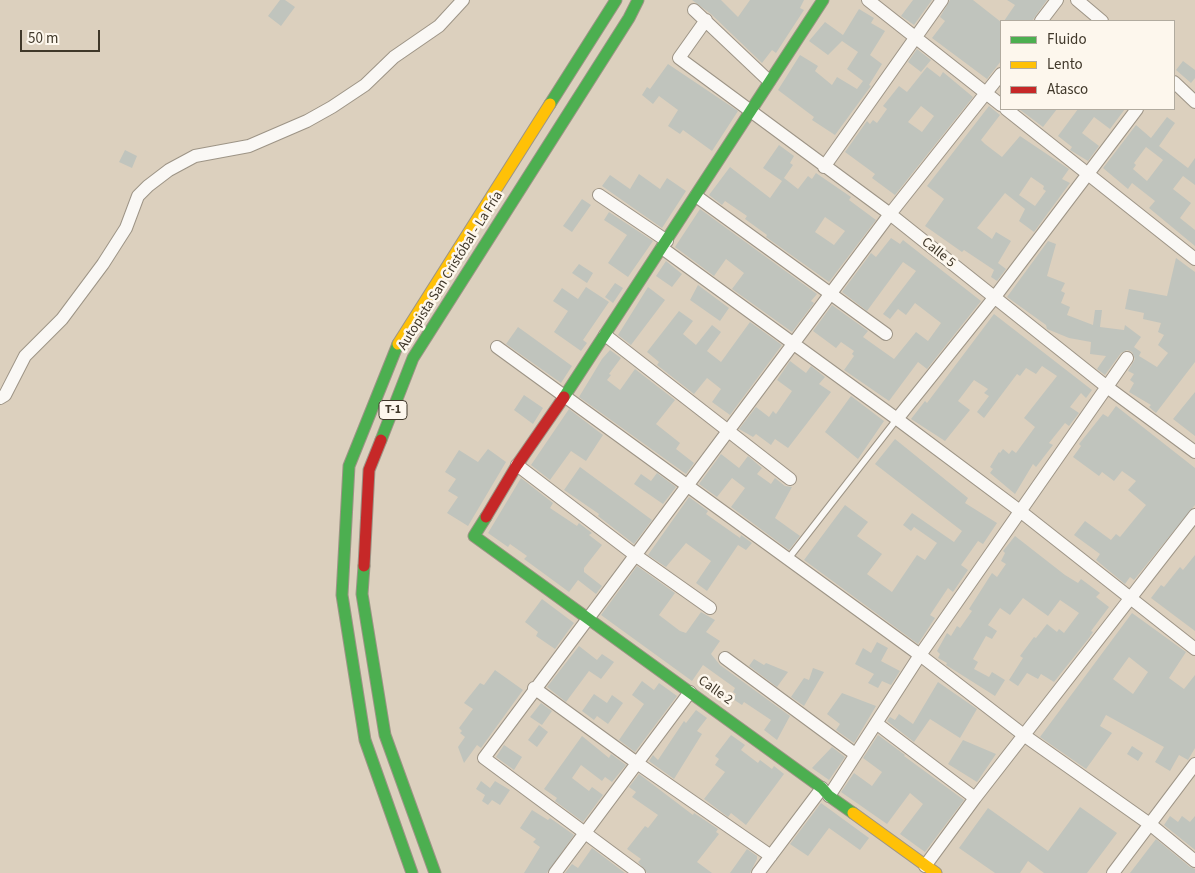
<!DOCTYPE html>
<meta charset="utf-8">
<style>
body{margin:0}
#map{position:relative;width:1195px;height:873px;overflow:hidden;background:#dcd0be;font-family:"Source Sans 3",sans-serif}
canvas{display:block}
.legend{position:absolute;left:1000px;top:20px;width:175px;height:90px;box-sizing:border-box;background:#fdf7ed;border:1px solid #b1ab9f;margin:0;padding:6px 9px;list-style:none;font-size:15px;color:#40382a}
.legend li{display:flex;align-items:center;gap:10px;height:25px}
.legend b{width:25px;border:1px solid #b1ab9f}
.scale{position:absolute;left:20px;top:30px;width:80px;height:22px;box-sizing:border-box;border:2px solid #40382a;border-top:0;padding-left:6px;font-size:15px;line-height:18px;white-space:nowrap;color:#40382a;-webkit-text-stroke:4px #fdf7ed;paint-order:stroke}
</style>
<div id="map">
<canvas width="1195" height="873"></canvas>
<ul class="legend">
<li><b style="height:6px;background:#4caf50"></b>Fluido</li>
<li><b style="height:6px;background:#ffc107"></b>Lento</li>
<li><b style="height:6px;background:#c62828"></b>Atasco</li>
</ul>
<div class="scale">50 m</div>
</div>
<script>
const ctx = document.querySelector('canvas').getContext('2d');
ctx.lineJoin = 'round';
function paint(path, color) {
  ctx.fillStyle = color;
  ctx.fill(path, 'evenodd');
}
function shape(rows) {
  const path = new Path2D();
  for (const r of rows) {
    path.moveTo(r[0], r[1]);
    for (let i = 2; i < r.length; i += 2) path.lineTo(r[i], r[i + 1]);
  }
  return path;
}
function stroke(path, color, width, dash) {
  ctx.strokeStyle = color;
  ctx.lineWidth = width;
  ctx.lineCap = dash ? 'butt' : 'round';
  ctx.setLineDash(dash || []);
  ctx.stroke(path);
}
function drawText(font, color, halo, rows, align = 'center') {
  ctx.font = font + ' "Source Sans 3",sans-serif';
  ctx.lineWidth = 5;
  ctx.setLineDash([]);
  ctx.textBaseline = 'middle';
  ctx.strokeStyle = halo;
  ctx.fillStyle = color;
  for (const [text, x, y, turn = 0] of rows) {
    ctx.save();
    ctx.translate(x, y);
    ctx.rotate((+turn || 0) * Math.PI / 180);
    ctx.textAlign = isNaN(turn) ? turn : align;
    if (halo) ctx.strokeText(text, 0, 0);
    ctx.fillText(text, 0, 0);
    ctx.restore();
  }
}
paint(shape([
 [280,0,285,0,295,7,281,26,268,16],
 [692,0,721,0,738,17,750,0,804,0,800,8,804,10,776,53,772,50,762,63,711,14],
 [913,0,932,0,914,25,901,16],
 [950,0,973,0,1001,22,1001,61,987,79,932,38,945,21,940,17],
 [1007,0,1047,0,1032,21,1004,21,1015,5],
 [859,9,874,18,871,23,885,31,870,55,882,64,869,85,871,86,835,135,812,120,814,117,778,90,800,55,818,66,815,71,832,85,837,77,857,89,863,81,847,69,858,52,842,41,828,55,809,41,825,22,843,35],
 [917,49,931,60,921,72,908,62],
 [1183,61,1195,70,1195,78,1191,83,1176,70],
 [668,64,738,111,712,151,683,130,680,134,668,126,678,110,659,96,653,104,642,95,647,87,650,89],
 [927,67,940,77,943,72,973,97,895,195,872,178,875,174,845,152,867,121,870,124,873,120,877,123,887,109,883,106,899,86,907,92],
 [921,106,934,116,922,132,908,122],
 [989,106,1000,115,981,140,985,144,1002,157,1020,136,1069,169,1062,179,1070,183,1034,232,1019,221,1025,209,1005,193,977,228,992,239,996,232,1011,241,998,263,1006,269,997,281,991,277,994,270,964,250,962,252,925,226,944,199,927,186],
 [1031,177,1044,186,1043,189,1046,191,1035,206,1019,195],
 [1019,109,1057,109,1043,127],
 [1078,109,1125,109,1110,129,1094,117,1082,133,1099,146,1088,161,1070,150,1072,147,1058,136],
 [1167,117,1175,123,1159,146,1188,168,1195,158,1195,185,1183,176,1173,189,1191,203,1180,218,1195,230,1195,246,1149,208,1155,201,1132,183,1128,189,1103,168,1136,125,1151,138],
 [1146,147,1163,160,1147,181,1133,169,1136,165,1134,163],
 [779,145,794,156,790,163,793,165,784,178,798,189,808,176,812,179,816,173,851,197,849,200,876,220,829,282,766,237,767,235,745,219,747,216,725,201,722,205,709,195,730,167,770,198,782,181,763,168],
 [825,217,845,231,834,245,815,232],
 [125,150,137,156,132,168,119,162],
 [639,174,660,189,667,178,686,191,662,228,602,186,610,175,630,189],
 [582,199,591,205,572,232,563,226],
 [700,209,817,294,811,301,814,303,792,332,732,289,744,273,726,259,714,276,675,247],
 [609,212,653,241,628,277,608,263,627,235,604,220],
 [891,238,900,244,903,240,981,301,927,369,918,362,889,401,844,370,854,356,852,354,854,351,841,342,836,348,813,331,832,305,868,331,863,337,894,359,916,332,928,341,941,323,915,303,906,315,898,309,890,319,883,314,916,271,903,262,867,311,842,292,871,253,876,257],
 [1048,241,1056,244,1047,276,1065,283,1061,291,1065,293,1061,303,1070,307,1067,315,1093,325,1095,310,1102,310,1100,327,1124,330,1125,325,1141,337,1134,347,1141,352,1139,356,1157,367,1168,353,1158,345,1164,335,1158,332,1161,323,1143,319,1144,313,1125,309,1129,289,1167,296,1176,258,1195,272,1195,362,1156,413,1149,407,1151,405,1129,392,1134,383,1130,380,1134,374,1128,371,1135,359,1132,352,1127,350,1121,353,1105,375,1097,369,1106,356,1090,354,1091,342,1069,338,1047,329,1046,325,1007,297],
 [666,261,682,274,672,287,656,276],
 [579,264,593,273,587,283,572,273],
 [615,283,623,288,613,303,605,297],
 [698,285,729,308,720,321,690,300],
 [586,287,609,302,583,340,587,343,581,351,554,332,568,311,553,301,562,288,578,299],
 [648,287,665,300,631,345,618,335],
 [679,311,693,321,683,334,696,345,712,325,721,332,707,351,721,362,750,322,782,345,730,415,712,402,721,389,707,378,694,394,657,365,659,362,647,352],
 [994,314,1092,390,1086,398,1081,393,1070,407,1079,413,1069,426,1065,423,1049,443,1053,445,1036,467,1033,464,1015,494,990,473,993,469,990,467,999,452,1000,453,1003,449,1009,454,1012,450,1016,453,1035,427,1024,418,1057,376,1042,366,1036,374,1026,368,1020,376,1017,374,984,418,977,412,989,396,984,393,988,389,974,380,958,401,970,410,945,441,911,419,925,401,927,403],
 [518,327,572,366,561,383,506,344],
 [610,350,621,358,609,374,611,375,607,380,620,390,635,369,675,400,656,424,680,443,676,449,694,463,686,474,579,397,602,359],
 [790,361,806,373,811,366,825,377,819,384,831,392,788,448,775,439,771,445,756,434,753,437,739,429,756,407,769,417,773,411,776,414,792,391,777,380],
 [1195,392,1195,436,1173,419],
 [524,395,543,408,533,424,514,410],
 [851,396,884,421,858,459,825,432],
 [1116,406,1195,468,1195,505,1134,580,1130,577,1125,584,1096,560,1100,554,1074,535,1085,521,1111,540,1116,534,1120,537,1146,505,1128,490,1136,481,1122,471,1114,481,1102,472,1099,476,1073,457,1081,446,1079,444,1103,414,1108,417],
 [569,409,603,435,586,461,571,451,550,480,531,465],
 [895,439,968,498,965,503,997,523,983,544,978,541,961,565,968,570,953,592,948,588,930,615,935,618,918,644,804,560,845,505,868,522,857,536,882,554,867,574,892,592,917,555,925,560,937,543,914,527,911,531,903,525,912,513,954,542,962,531,875,464],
 [488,449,506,462,468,526,447,513,458,497,448,491,456,479,445,472,459,450,478,462],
 [721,454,739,468,748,456,762,468,757,474,771,484,775,478,785,486,792,487,775,518,800,536,789,550,731,507,745,488,732,478,717,497,699,484],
 [580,467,652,520,634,544,598,516,599,514,564,490],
 [657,473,676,487,663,504,634,484,641,474,651,481],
 [521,478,553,503,550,508,577,526,579,523,592,533,589,535,602,545,584,568,584,572,602,586,596,594,578,580,569,592,524,559,527,556,510,544,508,547,488,533],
 [689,497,708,511,706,514,740,538,741,535,752,543,746,550,738,545,707,591,696,583,711,561,686,543,666,567,648,555],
 [1015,536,1065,575,1078,583,1081,579,1100,593,1096,597,1109,607,1091,631,1093,632,1089,638,1054,682,1041,674,1038,679,1027,673,1018,686,1009,680,1023,658,1020,656,1034,637,1036,638,1047,624,1057,632,1059,629,1064,633,1079,613,1060,600,1048,616,1023,598,1010,615,1000,608,988,625,997,631,992,639,986,636,973,659,978,662,974,669,989,677,992,672,1005,680,995,696,946,665,947,663,938,658,940,654,937,651,947,633,951,636,957,626,960,628,972,611,969,609,992,573,997,577,1006,564,1001,561,1005,553,1003,551],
 [1195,555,1195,631,1151,598,1161,585,1164,587,1180,567,1183,570],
 [637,566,675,593,659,615,680,631,686,633,701,612,715,620,706,632,720,641,711,654,720,665,790,716,777,740,764,730,771,720,744,702,742,705,733,699,736,694,733,692,735,688,703,665,692,681,601,615],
 [542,599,574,623,555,649,536,636,538,632,525,622],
 [1132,613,1186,652,1169,678,1184,689,1195,675,1195,748,1188,760,1179,755,1170,771,1155,762,1164,747,1106,715,1100,726,1112,733,1086,769,1040,737],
 [1129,657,1148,672,1133,694,1113,679],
 [877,642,888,648,881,661,900,671,891,685,882,681,878,688,868,683,874,674,855,664,863,648,871,653],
 [579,646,597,660,602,654,614,662,601,679,589,671,566,702,547,687],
 [754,659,764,665,766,663,788,672,777,687,749,666],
 [813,668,824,672,804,706,791,697,804,678,809,680],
 [495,670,523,690,481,748,477,745,464,763,458,747,465,737,460,733,462,731,459,728,473,709,464,703,480,683,484,685],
 [642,681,654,690,659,683,677,696,635,752,619,740,644,704,632,695],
 [938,682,977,709,960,738,930,719,914,742,887,721,890,717,895,720,899,714,913,724],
 [842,693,876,706,854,743,836,730,840,724,827,714],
 [594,694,607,703,612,695,623,703,608,724,597,716,594,720,582,711],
 [541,703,552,711,542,725,530,717],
 [696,710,707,718,697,731,702,734,674,779,649,761,653,755,658,760,684,721,686,723],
 [539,725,548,732,537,747,528,740],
 [731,735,745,745,741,750,758,763,760,760,772,769,774,766,784,774,746,825,731,813,728,817,704,799,725,772,715,765,719,759,715,756],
 [878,735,905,755,904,756,964,800,925,852,900,834,923,804,910,793,887,824,841,792,854,773,872,786,882,772,863,758],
 [582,736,609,758,611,754,626,765,612,782,605,777,602,781,581,765,572,778,589,791,592,787,603,795,583,822,555,801,557,798,544,789],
 [963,740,996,754,977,782,948,764],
 [504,745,522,757,514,770,496,757],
 [1132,746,1143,753,1138,761,1127,754],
 [832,747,845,757,829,780,812,768],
 [639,774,693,815,694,813,718,829,716,832,719,834,697,862,712,873,647,873,638,862,641,859,627,849,645,826,648,828,658,815,632,797,636,792,629,787],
 [481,781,490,788,495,781,510,790,500,805,492,800,488,805,482,801,485,795,476,789],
 [821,803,869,838,860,850,829,828,808,856,790,844],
 [1080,807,1117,833,1087,873,1044,873,1028,861,1020,873,995,873,959,848,988,808,1048,851],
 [532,810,548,820,550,818,574,835,547,873,524,873,540,847,533,842,536,839,520,828],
 [1170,816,1178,822,1182,816,1190,822,1195,816,1195,850,1164,825],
 [1156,839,1190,867,1195,869,1195,873,1130,873],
 [592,848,625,873,565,873,572,864,578,868],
 [747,849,757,856,757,859,750,873,730,873]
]), '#c0c4bd');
const lane = shape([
 [788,559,897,419]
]);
const street = shape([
 [868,0,1001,105],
 [1077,0,1102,21],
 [694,10,769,81],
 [706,20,679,58,890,214,1107,387,1195,452],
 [1041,21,1057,0],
 [1174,82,1195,102],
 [1006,109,1195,259],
 [824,167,942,0],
 [599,195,667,241],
 [696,196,886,334],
 [662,248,897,419,1020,511,1195,649],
 [605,335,790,479],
 [497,347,920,655,1025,736,1151,825,1195,861],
 [0,398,5,395,25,356,62,319,103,264,126,228,138,196,148,186,169,170,195,156,249,146,307,121,332,107,365,85,394,57,439,26,463,0],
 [897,419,994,298,1137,109],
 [517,465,635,555,710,608],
 [725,658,855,754],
 [534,688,637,763,771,856],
 [876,723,975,798],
 [829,796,920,655,1127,358],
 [925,866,975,798,1195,515],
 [555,873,690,692],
 [639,873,484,758,890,214,1001,74],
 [758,873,822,788],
 [1113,873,1195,764]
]);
const fast = shape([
 [550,104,616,0],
 [398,344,349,466,342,595,365,740,412,873],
 [564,397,823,0],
 [381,440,413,358,629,18,638,0],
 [486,517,474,536,822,788,829,796,853,813],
 [364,566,362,594,385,735,435,873]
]);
const slow = shape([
 [398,344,550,104],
 [853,813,936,873]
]);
const jam = shape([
 [486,517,517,465,564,397],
 [364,566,369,470,381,440]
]);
stroke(lane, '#9d9486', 8);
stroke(street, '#9d9486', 14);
stroke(fast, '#9d9486', 13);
stroke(slow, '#9d9486', 13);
stroke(jam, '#9d9486', 13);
stroke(lane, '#faf8f5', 6);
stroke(street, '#faf8f5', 12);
stroke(fast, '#4caf50', 11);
stroke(slow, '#ffc107', 11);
stroke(jam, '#c62828', 11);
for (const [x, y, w] of [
 [393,410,28]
]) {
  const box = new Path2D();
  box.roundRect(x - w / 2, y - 9.5, w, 19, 4);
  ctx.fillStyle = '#fdf7ed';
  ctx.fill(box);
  stroke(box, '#40382a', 1);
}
drawText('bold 12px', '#40382a', null, [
 ["T-1",393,410]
]);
drawText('14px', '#40382a', '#fdf7ed', [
 ["Calle 5",938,253,39],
 ["Autopista San Cristóbal - La Fría",451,271,-58],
 ["Calle 2",715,691,36]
]);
</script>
